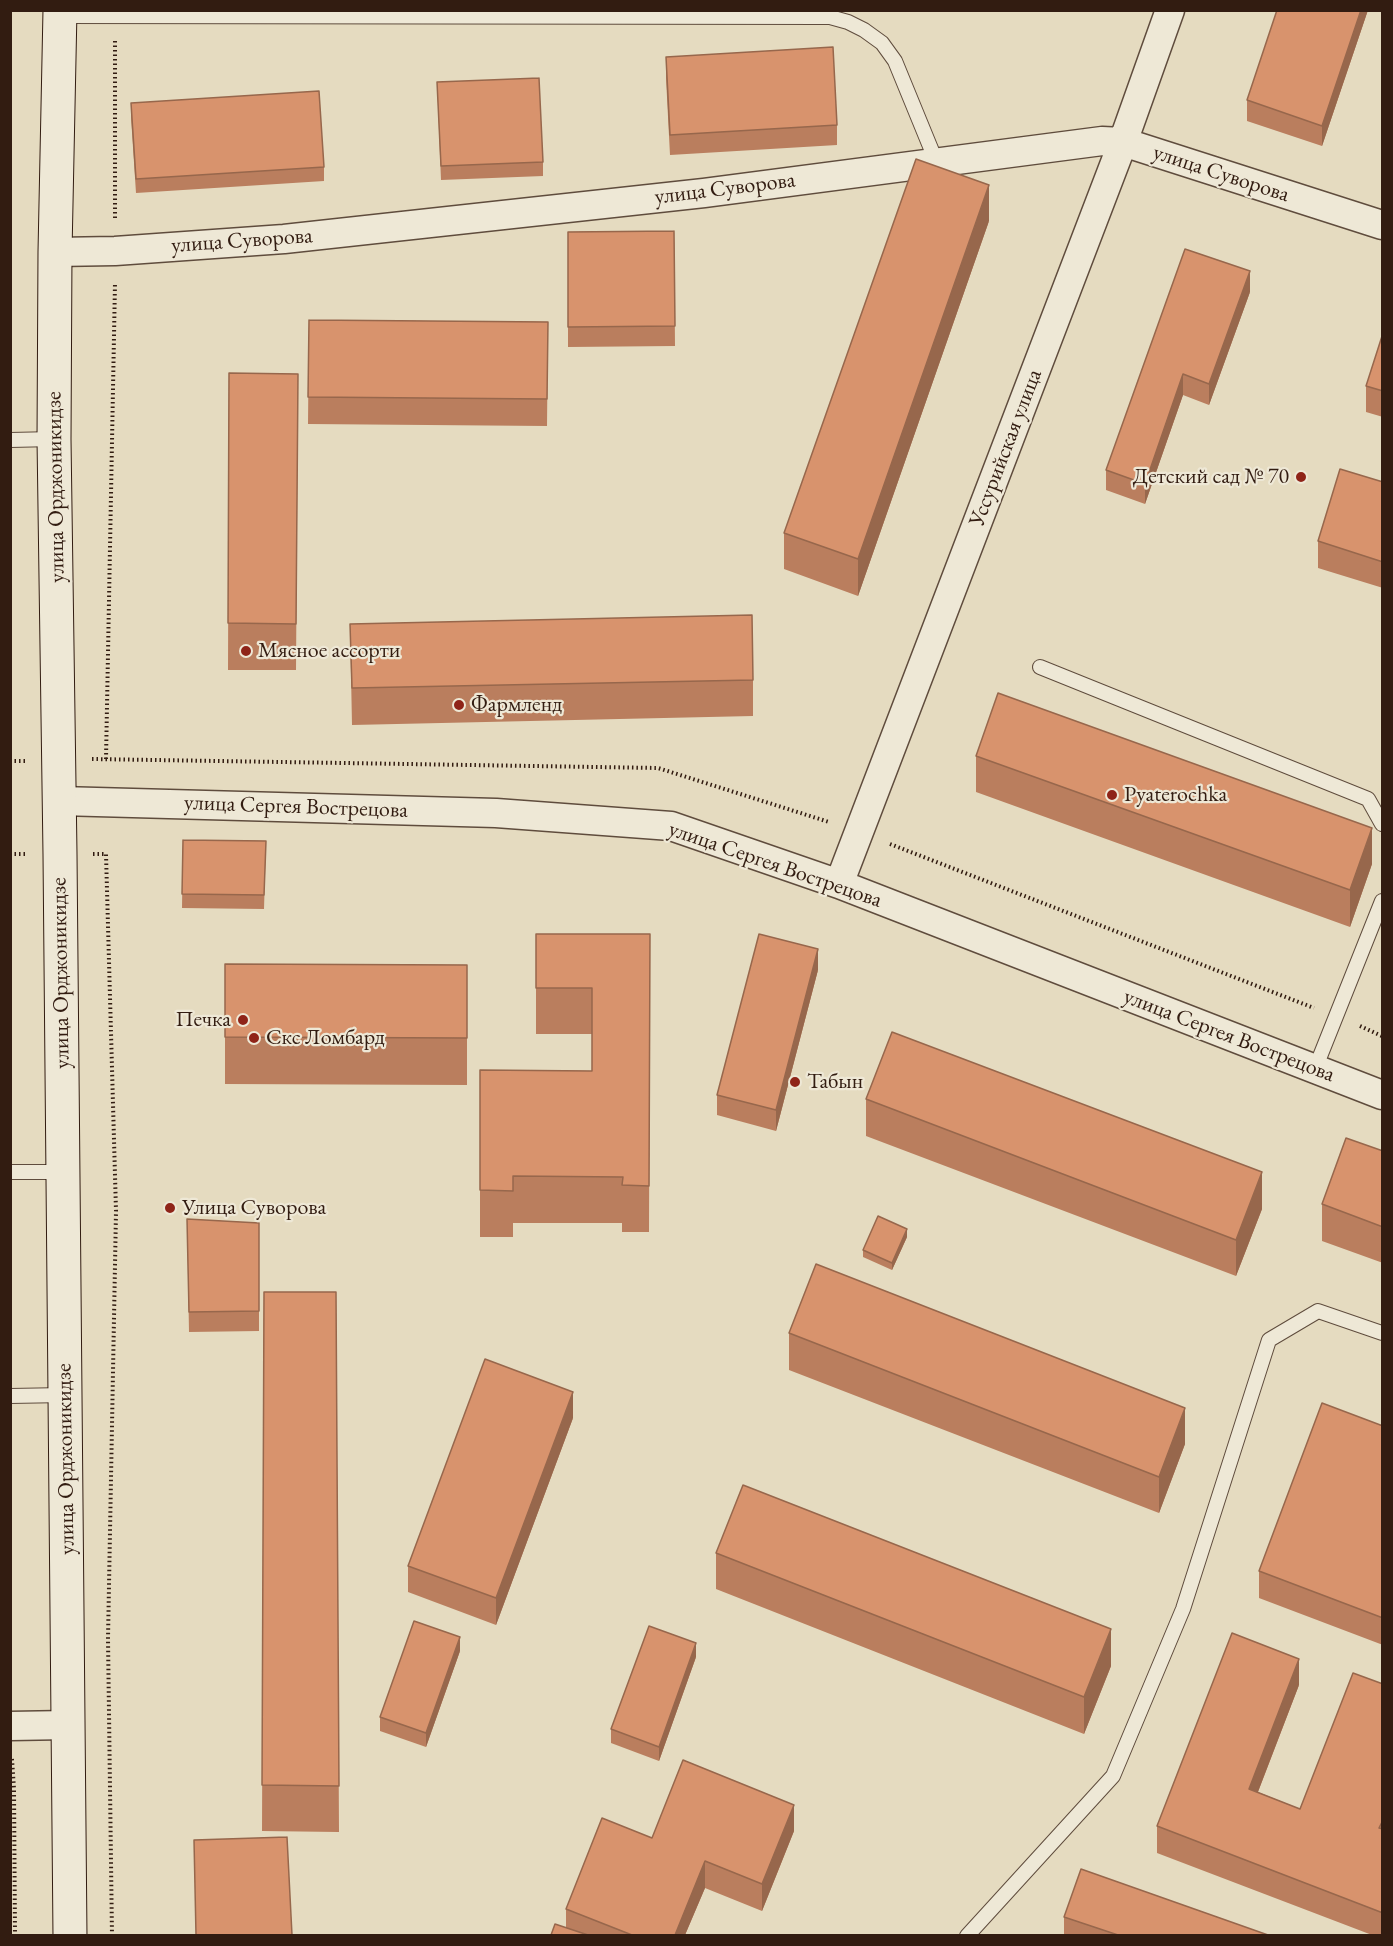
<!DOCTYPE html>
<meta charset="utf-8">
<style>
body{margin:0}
#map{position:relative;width:1393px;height:1946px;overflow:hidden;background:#e5dbc0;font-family:"EB Garamond",serif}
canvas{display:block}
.frame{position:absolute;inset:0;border:12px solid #321c11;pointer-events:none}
</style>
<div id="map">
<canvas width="1393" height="1946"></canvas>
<div class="frame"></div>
</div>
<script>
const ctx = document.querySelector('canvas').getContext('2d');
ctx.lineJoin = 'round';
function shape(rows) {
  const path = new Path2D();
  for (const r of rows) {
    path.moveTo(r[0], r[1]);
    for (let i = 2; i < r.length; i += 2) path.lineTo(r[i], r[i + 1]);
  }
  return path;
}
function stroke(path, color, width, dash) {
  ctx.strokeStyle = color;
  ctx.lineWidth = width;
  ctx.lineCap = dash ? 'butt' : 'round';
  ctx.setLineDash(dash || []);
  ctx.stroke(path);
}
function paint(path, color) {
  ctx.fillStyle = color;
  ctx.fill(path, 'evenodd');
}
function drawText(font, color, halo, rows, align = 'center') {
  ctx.font = font + ' "EB Garamond",serif';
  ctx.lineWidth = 4.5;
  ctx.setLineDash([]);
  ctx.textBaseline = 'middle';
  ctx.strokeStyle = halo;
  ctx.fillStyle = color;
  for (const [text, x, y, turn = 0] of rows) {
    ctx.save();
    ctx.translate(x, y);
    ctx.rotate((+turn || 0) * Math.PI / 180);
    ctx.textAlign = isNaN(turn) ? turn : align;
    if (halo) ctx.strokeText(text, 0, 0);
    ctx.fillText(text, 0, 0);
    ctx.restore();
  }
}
const lane = shape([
 [60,16,830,17,848,22,864,30,882,43,895,61,936,161],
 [10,440,54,439],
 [1040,667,1368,799,1382,824],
 [1315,1069,1382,901],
 [10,1172,62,1172],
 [10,1396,65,1395],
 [967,1936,1113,1776,1183,1609,1269,1340,1318,1311,1382,1333]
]);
const street = shape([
 [55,252,115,251,284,239,704,193,1102,141,1123,142,1382,225],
 [60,801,496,813,671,826,839,884,1382,1095],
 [839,884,1123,142,1170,10],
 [10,1726,68,1725]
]);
const secondary = shape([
 [60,10,55,252,54,439,60,854,70,1936]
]);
stroke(lane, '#5f4c3d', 16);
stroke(street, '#5f4c3d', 31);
stroke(secondary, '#321c11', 35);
stroke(shape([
 [115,41,115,219],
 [92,759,658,768,829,822],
 [106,759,115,283],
 [10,761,25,761],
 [890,844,1314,1008],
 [10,854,25,854],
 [93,854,106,854,116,1211,108,1639,112,1936],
 [1360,1026,1382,1036],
 [12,1759,14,1789,15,1936]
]), '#321c11', 4, [1.5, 3]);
stroke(lane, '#eee8d6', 14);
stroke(street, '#eee8d6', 28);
stroke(secondary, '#eee8d6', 33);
paint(shape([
 [1368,10,1322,146,1247,121,1247,100],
 [666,57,837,125,837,145,670,155,666,78],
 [437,82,543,162,543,176,441,180],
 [131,103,324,167,324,181,136,193,131,117],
 [989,221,858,596,784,569,784,533],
 [674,231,675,346,568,347,568,232],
 [1250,292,1209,405,1183,395,1145,504,1106,490,1106,470],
 [309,320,548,322,547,426,308,424],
 [1383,333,1383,417,1366,412,1366,386],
 [229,373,298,374,296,670,228,670],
 [1383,482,1383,588,1318,568,1318,541],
 [350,624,753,680,753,716,352,725],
 [976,756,1372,864,1350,927,976,792],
 [183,840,266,841,264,909,182,908],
 [536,934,650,934,649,1232,622,1232,622,1223,513,1223,513,1237,480,1237,480,1070,592,1071,592,1034,536,1034],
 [225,964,467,965,467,1085,225,1084],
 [818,970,776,1131,717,1115,717,1095],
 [866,1099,1262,1209,1236,1276,866,1136],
 [1383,1151,1383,1263,1322,1241,1322,1204],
 [187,1219,259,1223,259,1331,189,1332],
 [907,1237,892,1270,863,1257,863,1250],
 [264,1292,336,1292,339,1832,262,1831],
 [789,1333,1185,1444,1159,1513,789,1370],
 [573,1418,496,1625,408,1592,408,1566],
 [1383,1426,1383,1645,1259,1598,1259,1571],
 [716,1553,1111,1666,1084,1734,716,1589],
 [460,1651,426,1747,380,1731,380,1717],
 [696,1657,659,1761,611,1743,611,1729],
 [1383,1684,1383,1935,1372,1935,1157,1853,1157,1826,1299,1685,1258,1792,1300,1809],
 [794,1831,762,1911,705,1888,685,1935,551,1935,566,1928,566,1909,652,1838],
 [1064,1917,1268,1935,1064,1935]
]), '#ba7e5e');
paint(shape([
 [1361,10,1368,10,1322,146,1322,126],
 [989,185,989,221,858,596,858,559],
 [1250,271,1250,292,1209,405,1209,384],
 [1183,374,1183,395,1145,504,1145,484],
 [1372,828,1372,864,1350,927,1350,890],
 [818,949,818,970,776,1131,776,1110],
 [1262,1172,1262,1209,1236,1276,1236,1240],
 [907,1229,907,1237,892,1270,892,1263],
 [573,1392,573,1418,496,1625,496,1598],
 [1185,1408,1185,1444,1159,1513,1159,1477],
 [1111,1629,1111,1666,1084,1734,1084,1697],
 [460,1637,460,1651,426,1747,426,1733],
 [696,1643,696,1657,659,1761,659,1747],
 [1299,1659,1299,1685,1249,1815,1249,1789],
 [794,1805,794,1831,762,1911,762,1884],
 [705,1861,705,1888,685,1935,675,1935]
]), '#97674c');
const building = shape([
 [1277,10,1361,10,1322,126,1247,100,1277,10],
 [833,47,837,125,670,135,666,57,833,47],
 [539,78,543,162,441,166,437,82,539,78],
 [319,91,324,167,136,179,131,103,319,91],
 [916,159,989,185,858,559,784,533,916,159],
 [674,231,675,326,568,327,568,232,674,231],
 [1185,249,1250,271,1209,384,1183,374,1145,484,1106,470,1185,249],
 [309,320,548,322,547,399,308,397,309,320],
 [1383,333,1383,391,1366,386,1383,333],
 [229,373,298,374,296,624,228,623,229,373],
 [1340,469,1383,482,1383,562,1318,541,1340,469],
 [752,615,753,680,352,688,350,624,752,615],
 [998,693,1372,828,1350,890,976,756,998,693],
 [183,840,266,841,264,895,182,894,183,840],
 [536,934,650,934,649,1186,622,1185,623,1177,513,1176,513,1191,480,1190,480,1070,592,1071,592,988,536,988,536,934],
 [759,934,818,949,776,1110,717,1095,759,934],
 [225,964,467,965,467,1038,225,1037,225,964],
 [892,1032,1262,1172,1236,1240,866,1099,892,1032],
 [1346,1138,1383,1151,1383,1227,1322,1204,1346,1138],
 [878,1216,907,1229,892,1263,863,1250,878,1216],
 [187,1219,259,1223,259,1311,189,1312,187,1219],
 [816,1264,1185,1408,1159,1477,789,1333,816,1264],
 [264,1292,336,1292,339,1786,262,1785,264,1292],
 [485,1359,573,1392,496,1598,408,1566,485,1359],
 [1322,1403,1383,1426,1383,1618,1259,1571,1322,1403],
 [743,1485,1111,1629,1084,1697,716,1553,743,1485],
 [414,1621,460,1637,426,1733,380,1717,414,1621],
 [649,1626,696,1643,659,1747,611,1729,649,1626],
 [1232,1633,1299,1659,1249,1789,1300,1809,1353,1673,1383,1684,1383,1820,1379,1828,1383,1829,1383,1913,1157,1826,1232,1633],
 [683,1760,794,1805,762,1884,705,1861,675,1935,632,1935,566,1909,602,1818,652,1838,683,1760],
 [287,1837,292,1935,196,1935,194,1840,287,1837],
 [1081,1869,1268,1935,1118,1935,1064,1917,1081,1869],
 [555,1924,588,1935,551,1935,555,1924]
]);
paint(building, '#d8936d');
stroke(building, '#97674c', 1.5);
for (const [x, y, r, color] of [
 [1301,477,6,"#8f2418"],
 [246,651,6,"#8f2418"],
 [459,705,6,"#8f2418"],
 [1112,795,6,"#8f2418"],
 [243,1020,6,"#8f2418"],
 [254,1038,6,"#8f2418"],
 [795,1082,6,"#8f2418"],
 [170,1208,6,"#8f2418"]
]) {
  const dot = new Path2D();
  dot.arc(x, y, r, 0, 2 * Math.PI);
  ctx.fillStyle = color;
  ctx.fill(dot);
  stroke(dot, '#eee8d6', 2);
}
drawText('22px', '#321c11', '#eee8d6', [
 ["улица Суворова",1221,174,18],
 ["улица Суворова",725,189,-7],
 ["улица Суворова",242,241,-4],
 ["Уссурийская улица",1006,448,-69],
 ["улица Орджоникидзе",56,487,-91],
 ["улица Сергея Вострецова",296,807,2],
 ["улица Сергея Вострецова",775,865,19],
 ["улица Орджоникидзе",61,973,-91],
 ["улица Сергея Вострецова",1229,1036,21],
 ["улица Орджоникидзе",66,1459,-91]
]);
drawText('22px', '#321c11', '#eee8d6', [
 ["Детский сад № 70",1289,477,"right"],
 ["Мясное ассорти",258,651],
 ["Фармленд",471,705],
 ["Pyaterochka",1124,795],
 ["Печка",231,1020,"right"],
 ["Скс Ломбард",266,1038],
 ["Табын",807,1082],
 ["Улица Суворова",182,1208]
], 'left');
</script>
